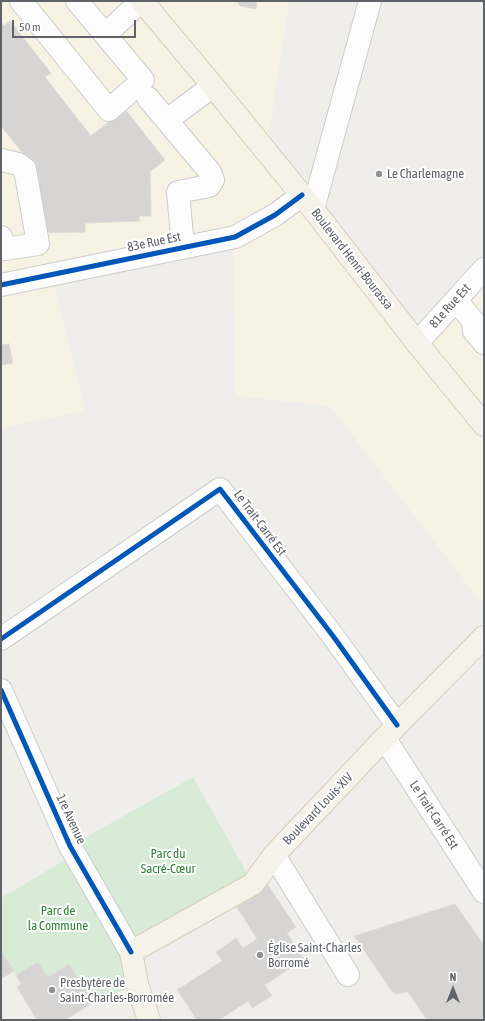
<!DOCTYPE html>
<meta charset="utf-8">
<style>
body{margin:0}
#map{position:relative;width:485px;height:1021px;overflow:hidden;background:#efeeea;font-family:"Asap Condensed",sans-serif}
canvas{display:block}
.frame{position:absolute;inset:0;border:2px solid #5f6368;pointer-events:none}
.north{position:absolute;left:433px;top:969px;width:40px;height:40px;-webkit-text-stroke:3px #fff;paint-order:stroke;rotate:0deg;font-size:11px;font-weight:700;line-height:16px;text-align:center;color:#5f6368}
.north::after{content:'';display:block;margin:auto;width:14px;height:18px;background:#5f6368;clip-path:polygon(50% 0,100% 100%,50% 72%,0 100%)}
.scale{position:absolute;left:12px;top:20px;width:124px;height:18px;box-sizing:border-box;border:2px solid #5f6368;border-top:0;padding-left:5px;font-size:12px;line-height:14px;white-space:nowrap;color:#5f6368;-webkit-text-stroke:3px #fff;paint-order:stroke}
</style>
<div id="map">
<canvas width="485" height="1021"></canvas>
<div class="frame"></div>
<div class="north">N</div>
<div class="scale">50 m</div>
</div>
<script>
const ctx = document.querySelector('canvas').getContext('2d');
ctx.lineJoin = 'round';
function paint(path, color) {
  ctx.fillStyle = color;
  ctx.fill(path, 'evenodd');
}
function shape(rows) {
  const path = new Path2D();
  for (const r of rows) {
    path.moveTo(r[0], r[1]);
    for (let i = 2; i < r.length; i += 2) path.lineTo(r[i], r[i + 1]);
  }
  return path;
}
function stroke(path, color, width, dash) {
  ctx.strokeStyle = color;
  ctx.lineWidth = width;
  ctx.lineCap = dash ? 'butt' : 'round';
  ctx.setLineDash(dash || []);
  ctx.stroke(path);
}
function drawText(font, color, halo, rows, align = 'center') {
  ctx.font = font + ' "Asap Condensed",sans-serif';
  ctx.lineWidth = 4;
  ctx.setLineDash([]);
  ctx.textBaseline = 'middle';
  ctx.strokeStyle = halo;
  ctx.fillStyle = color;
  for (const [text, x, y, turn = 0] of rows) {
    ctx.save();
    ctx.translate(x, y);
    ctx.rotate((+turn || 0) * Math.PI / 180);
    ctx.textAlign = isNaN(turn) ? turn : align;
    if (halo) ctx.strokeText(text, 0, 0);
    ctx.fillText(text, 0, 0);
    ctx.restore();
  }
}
paint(shape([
 [1,1,289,1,266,152,417,343,484,269,484,606,330,406,235,396,234,237,51,274,85,411,1,428]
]), '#f7f3e4');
paint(shape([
 [193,777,253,884,131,952,137,984,93,1003,69,964,48,977,38,962,16,975,3,955,1,956,1,898,75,854,70,846]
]), '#d8ebd6');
const building = shape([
 [237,1,257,1,256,9,240,6,237,1],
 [10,21,51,73,45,77,91,136,125,109,165,160,150,172,151,216,139,216,140,221,85,223,85,232,40,233,38,172,1,126,1,22,4,26,10,21],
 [9,344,13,363,1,365,1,345,9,344],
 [268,885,296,927,287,933,304,959,265,985,272,996,252,1008,248,1001,219,1020,197,1020,177,990,222,961,216,952,236,938,243,948,257,939,236,906,268,885],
 [455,904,484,945,484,1020,427,1020,408,992,394,994,354,936,455,904],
 [3,954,14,971,1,979,1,956,3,954],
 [38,962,48,977,69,964,93,1003,65,1020,37,1020,17,987,21,984,16,975,38,962]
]);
paint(building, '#d6d5d3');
stroke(building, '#deddd9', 1);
const minor = shape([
 [21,1,109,110,143,80,77,1],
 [105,35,141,1],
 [148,98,210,172,213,180,209,186,178,192,183,247],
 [167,120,213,86],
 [1,160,18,164,25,169,38,244,5,249,1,237],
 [313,209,370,1],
 [1,285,235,237,275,215,302,195],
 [456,300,473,321,474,331,484,343],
 [417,343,484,269],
 [1,639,220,489,333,636,397,725],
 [1,690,70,846,131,952],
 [385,739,484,892],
 [274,855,348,975]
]);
const major = shape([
 [142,1,213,86,313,209,417,343,484,425],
 [149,1020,137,984,131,952,253,884,274,855,397,725,484,637]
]);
stroke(minor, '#cbcccc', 24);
stroke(major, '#d7ceb8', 24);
stroke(minor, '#fdfcfc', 22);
stroke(major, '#f4f2e9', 22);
stroke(shape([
 [1,285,235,237,275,215,302,195],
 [1,639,220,489,333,636,397,725],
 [1,690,70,846,131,952]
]), '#0057b8', 5);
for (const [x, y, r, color] of [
 [379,174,4,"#919496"],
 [260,955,4,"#919496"],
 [52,990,4,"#919496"]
]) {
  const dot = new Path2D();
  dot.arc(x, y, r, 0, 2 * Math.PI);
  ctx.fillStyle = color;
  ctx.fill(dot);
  stroke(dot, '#fff', 1.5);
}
drawText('13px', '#5f6368', '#fff', [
 ["Le Charlemagne",387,174],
 ["Église Saint-Charles",268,948],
 ["Borromé",268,963],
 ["Presbytère de",60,983],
 ["Saint-Charles-Borromée",60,998]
], 'left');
drawText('13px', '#5f6368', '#fff', [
 ["83e Rue Est",154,242,-12],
 ["Boulevard Henri-Bourassa",352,259,52],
 ["81e Rue Est",450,306,-48],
 ["Le Trait-Carré Est",260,523,53],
 ["Boulevard Louis-XIV",318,809,-46],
 ["Le Trait-Carré Est",434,815,57],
 ["1re Avenue",71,819,65]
]);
drawText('13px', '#348238', '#fff', [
 ["Parc du",168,854],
 ["Sacré-Cœur",168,869],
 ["Parc de",58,911],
 ["la Commune",58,926]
]);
</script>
